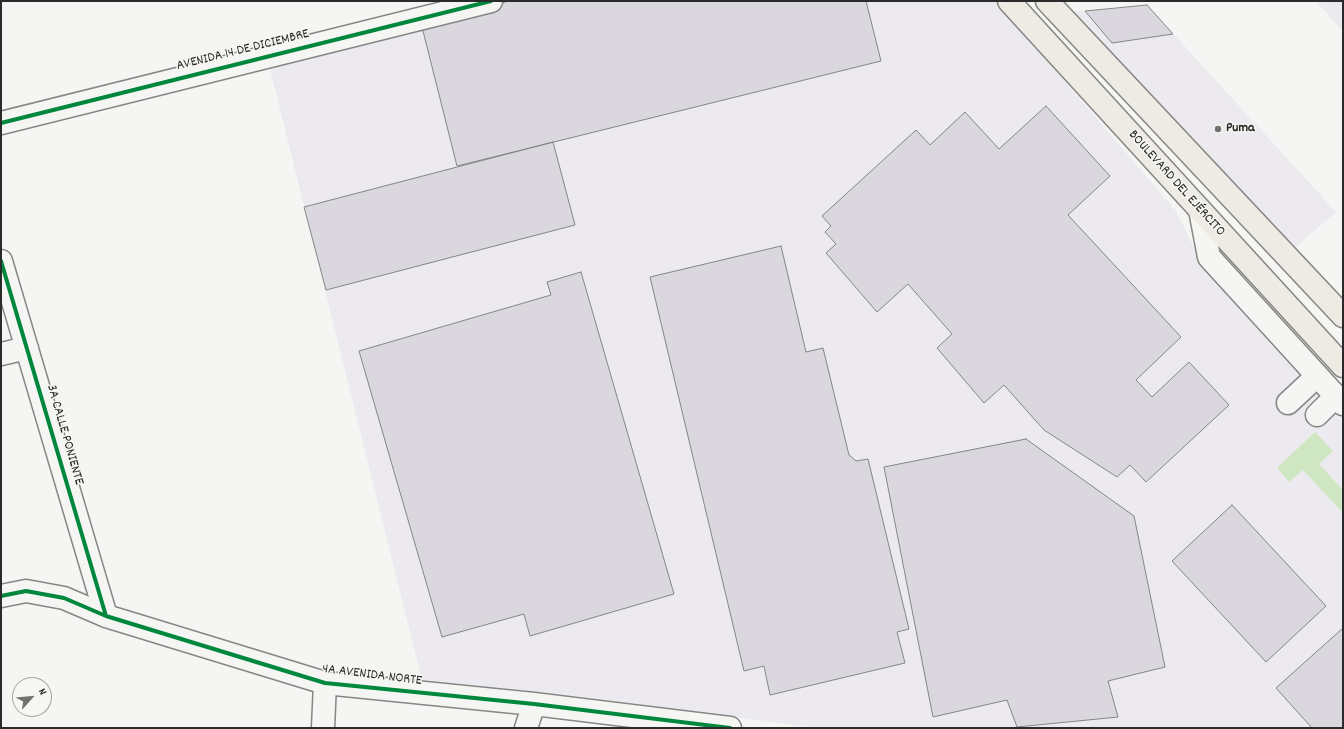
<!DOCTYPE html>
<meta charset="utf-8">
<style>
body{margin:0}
#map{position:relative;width:1344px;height:729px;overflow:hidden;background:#f5f5f3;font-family:Dekko,sans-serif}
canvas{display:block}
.frame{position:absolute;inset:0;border:2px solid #2b2b2b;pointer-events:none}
.north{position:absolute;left:12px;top:677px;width:40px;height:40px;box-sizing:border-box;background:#f6f6f2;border:1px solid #a5a5a2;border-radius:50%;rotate:63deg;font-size:11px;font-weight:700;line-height:16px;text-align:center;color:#2b2b2b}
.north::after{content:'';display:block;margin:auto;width:14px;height:18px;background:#727271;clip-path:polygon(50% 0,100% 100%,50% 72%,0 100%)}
</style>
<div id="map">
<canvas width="1344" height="729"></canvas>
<div class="frame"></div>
<div class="north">N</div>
</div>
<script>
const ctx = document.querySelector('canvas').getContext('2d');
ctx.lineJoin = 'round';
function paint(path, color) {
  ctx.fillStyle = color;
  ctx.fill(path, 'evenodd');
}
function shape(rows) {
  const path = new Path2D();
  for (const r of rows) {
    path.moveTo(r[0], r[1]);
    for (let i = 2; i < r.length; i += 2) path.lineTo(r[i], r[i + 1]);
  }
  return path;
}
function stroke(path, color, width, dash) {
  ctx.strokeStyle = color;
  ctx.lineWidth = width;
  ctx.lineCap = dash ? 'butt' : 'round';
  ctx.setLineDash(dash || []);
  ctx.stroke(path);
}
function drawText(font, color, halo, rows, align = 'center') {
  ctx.font = font + ' Dekko,sans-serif';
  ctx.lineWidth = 3;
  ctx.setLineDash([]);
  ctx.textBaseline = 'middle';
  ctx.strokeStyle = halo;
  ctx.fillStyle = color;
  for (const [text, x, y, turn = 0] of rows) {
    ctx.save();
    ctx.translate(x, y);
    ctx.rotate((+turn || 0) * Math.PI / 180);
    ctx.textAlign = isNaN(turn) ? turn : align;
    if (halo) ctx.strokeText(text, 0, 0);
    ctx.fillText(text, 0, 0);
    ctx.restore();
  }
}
paint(shape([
 [509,1,996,1,1176,211,1200,260,1343,416,1343,728,816,728,586,697,422,680,269,65,421,23],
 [1316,1,1343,1,1343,32],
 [1147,5,1336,212,1290,252,1069,12]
]), '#edeaef');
paint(shape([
 [1315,432,1333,451,1319,464,1343,490,1343,513,1303,470,1289,482,1277,468]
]), '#cee7c2');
const building = shape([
 [509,1,866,1,881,61,457,166,421,23,509,1],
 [1147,5,1173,34,1112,43,1085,11,1147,5],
 [1046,106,1110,176,1068,215,1181,337,1136,380,1152,397,1189,362,1229,405,1146,482,1130,465,1117,477,1044,430,1004,385,984,403,937,348,952,334,908,284,877,312,826,253,836,244,825,232,831,226,822,216,916,130,930,145,965,112,999,149,1046,106],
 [553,142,575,225,326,290,304,207,553,142],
 [781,246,806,352,823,348,849,455,856,461,868,459,909,629,897,632,905,663,770,695,764,666,744,671,650,277,781,246],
 [581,272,674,594,530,636,524,614,442,637,359,351,551,295,547,282,581,272],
 [1026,439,1134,516,1165,667,1108,681,1118,717,1017,727,1007,700,933,717,884,467,1026,439],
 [1232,505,1326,606,1266,662,1172,561,1232,505],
 [1343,628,1343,728,1312,728,1276,688,1343,628]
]);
paint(building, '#dbd7df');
stroke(building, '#868685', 1);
const minor = shape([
 [1,123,491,1],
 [1200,210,1209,257,1343,404],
 [1,261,106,616],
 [1,354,27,348],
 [1288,403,1317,376],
 [1317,415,1336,396],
 [1,596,26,591,64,598,106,616,325,683,534,704,730,728],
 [323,728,325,683],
 [526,728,534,704]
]);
const highway = shape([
 [1009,1,1343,366],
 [1047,1,1343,316]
]);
stroke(minor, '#868685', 25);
stroke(highway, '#868685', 25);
stroke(minor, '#f5f5f3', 22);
stroke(highway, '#eeebe4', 22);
stroke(shape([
 [1,123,491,1],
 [1,261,106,616],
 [1,596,26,591,64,598,106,616,325,683,534,704,730,728]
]), '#00873e', 4);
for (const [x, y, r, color] of [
 [1218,129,4,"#727271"]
]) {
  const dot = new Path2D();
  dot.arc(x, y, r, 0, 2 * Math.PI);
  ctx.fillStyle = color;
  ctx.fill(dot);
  stroke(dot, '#f6f6f2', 1.5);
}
drawText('14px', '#2b2b2b', '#f6f6f2', [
 ["AVENIDA 14 DE DICIEMBRE",243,51,-14],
 ["BOULEVARD DEL EJÉRCITO",1176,184,48],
 ["3A CALLE PONIENTE",64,435,74],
 ["4A AVENIDA NORTE",372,676,7]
]);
drawText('bold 14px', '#2b2b2b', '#f6f6f2', [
 ["Puma",1226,129]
], 'left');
</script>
